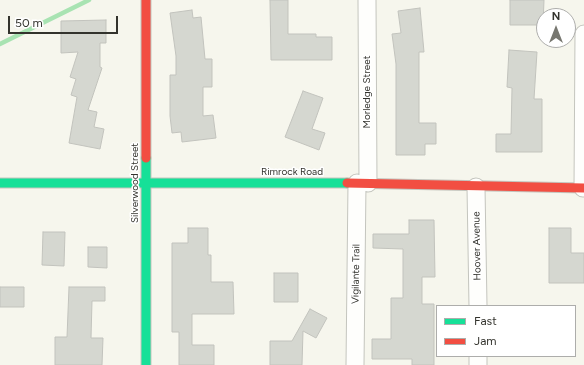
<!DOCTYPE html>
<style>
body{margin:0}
#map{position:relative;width:584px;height:365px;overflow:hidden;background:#f6f6ed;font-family:Figtree,sans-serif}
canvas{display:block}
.legend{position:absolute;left:436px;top:305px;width:140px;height:52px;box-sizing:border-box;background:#fff;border:1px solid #adadab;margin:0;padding:5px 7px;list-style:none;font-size:12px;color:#33332d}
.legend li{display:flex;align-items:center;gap:8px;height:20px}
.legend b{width:20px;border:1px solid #adadab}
.north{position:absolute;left:536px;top:8px;width:40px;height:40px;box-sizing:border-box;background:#fff;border:1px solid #adadab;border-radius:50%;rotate:0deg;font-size:11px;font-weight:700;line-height:16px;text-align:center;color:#33332d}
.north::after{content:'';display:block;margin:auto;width:14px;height:18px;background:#777770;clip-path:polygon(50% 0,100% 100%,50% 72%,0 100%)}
.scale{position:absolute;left:8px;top:16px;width:110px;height:18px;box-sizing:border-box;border:2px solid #33332d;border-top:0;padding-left:5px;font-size:12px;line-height:14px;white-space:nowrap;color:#33332d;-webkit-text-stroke:3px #fff;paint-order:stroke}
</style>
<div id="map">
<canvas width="584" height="365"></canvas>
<ul class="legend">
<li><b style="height:5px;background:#16e098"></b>Fast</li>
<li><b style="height:5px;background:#f24e42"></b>Jam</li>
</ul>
<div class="north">N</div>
<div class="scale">50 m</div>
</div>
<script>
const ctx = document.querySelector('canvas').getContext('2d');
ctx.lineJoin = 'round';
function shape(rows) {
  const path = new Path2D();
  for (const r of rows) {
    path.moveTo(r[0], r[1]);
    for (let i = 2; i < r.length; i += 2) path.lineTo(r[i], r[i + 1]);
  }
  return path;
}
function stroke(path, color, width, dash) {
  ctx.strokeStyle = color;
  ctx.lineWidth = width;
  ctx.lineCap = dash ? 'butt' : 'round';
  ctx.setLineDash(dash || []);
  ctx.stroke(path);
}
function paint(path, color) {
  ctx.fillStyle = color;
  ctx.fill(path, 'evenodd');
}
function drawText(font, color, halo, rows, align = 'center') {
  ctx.font = font + ' Figtree,sans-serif';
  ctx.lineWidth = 3;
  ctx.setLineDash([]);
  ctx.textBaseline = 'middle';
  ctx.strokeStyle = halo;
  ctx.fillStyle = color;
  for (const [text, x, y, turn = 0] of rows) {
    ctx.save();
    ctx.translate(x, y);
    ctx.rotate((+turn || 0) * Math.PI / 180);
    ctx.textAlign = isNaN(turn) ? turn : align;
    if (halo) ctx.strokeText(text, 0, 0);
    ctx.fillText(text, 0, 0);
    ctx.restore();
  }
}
stroke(shape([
 [0,44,89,0]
]), '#a8e3b2', 4.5);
const building = shape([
 [270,0,288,0,288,34,316,34,316,37,332,37,332,60,271,60,270,0],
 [510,0,544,0,543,25,510,25,510,0],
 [420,8,424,52,419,52,419,123,436,123,436,144,425,144,425,155,396,155,396,64,392,34,401,33,398,11,420,8],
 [192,10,193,18,201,17,205,59,212,59,212,87,203,87,203,116,213,115,216,138,182,142,181,132,172,133,170,116,170,75,176,75,176,56,170,13,192,10],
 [106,20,106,43,100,43,100,67,102,68,88,110,97,112,94,127,104,129,100,149,69,143,77,97,71,95,76,79,70,77,78,52,61,53,61,21,106,20],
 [509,50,537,52,534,99,542,99,542,152,496,152,496,134,511,134,512,88,507,87,509,50],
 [303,91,323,98,312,129,325,133,319,150,285,137,303,91],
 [409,220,434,220,435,277,422,277,422,304,434,304,434,365,412,365,412,359,372,359,372,339,391,339,391,298,403,298,403,249,373,248,373,234,409,234,409,220],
 [188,228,208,228,208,255,211,255,211,282,233,282,234,314,192,314,192,345,214,345,214,365,179,365,179,332,172,332,172,243,188,243,188,228],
 [549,228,571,228,571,253,584,253,584,283,549,283,549,228],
 [43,232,65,232,64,266,42,265,43,232],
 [88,247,107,247,107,268,88,267,88,247],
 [274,273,298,273,298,302,274,302,274,273],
 [0,287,24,287,24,307,0,307,0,287],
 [69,287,105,287,105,301,92,301,91,338,103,338,102,365,55,365,55,337,67,337,69,287],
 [310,309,327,318,316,338,303,331,302,365,270,365,270,341,292,341,310,309]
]);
paint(building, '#d5d7d0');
stroke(building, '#c2c3bd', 1);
const street = shape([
 [367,0,368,183],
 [476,187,478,306],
 [583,188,584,34],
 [478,356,478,365],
 [355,365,357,183]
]);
const fast = shape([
 [146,158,146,365],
 [0,183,347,183]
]);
const jam = shape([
 [146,0,146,158],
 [347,183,584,188]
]);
stroke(street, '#c4c5be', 19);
stroke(fast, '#c4c5be', 11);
stroke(jam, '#c4c5be', 11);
stroke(street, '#fefefc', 17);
stroke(fast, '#16e098', 9);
stroke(jam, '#f24e42', 9);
drawText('10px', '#33332d', '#fff', [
 ["Morledge Street",367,92,-90],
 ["Rimrock Road",292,172],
 ["Silverwood Street",135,183,-90],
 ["Hoover Avenue",477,246,-91],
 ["Vigilante Trail",356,274,-89]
]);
</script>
